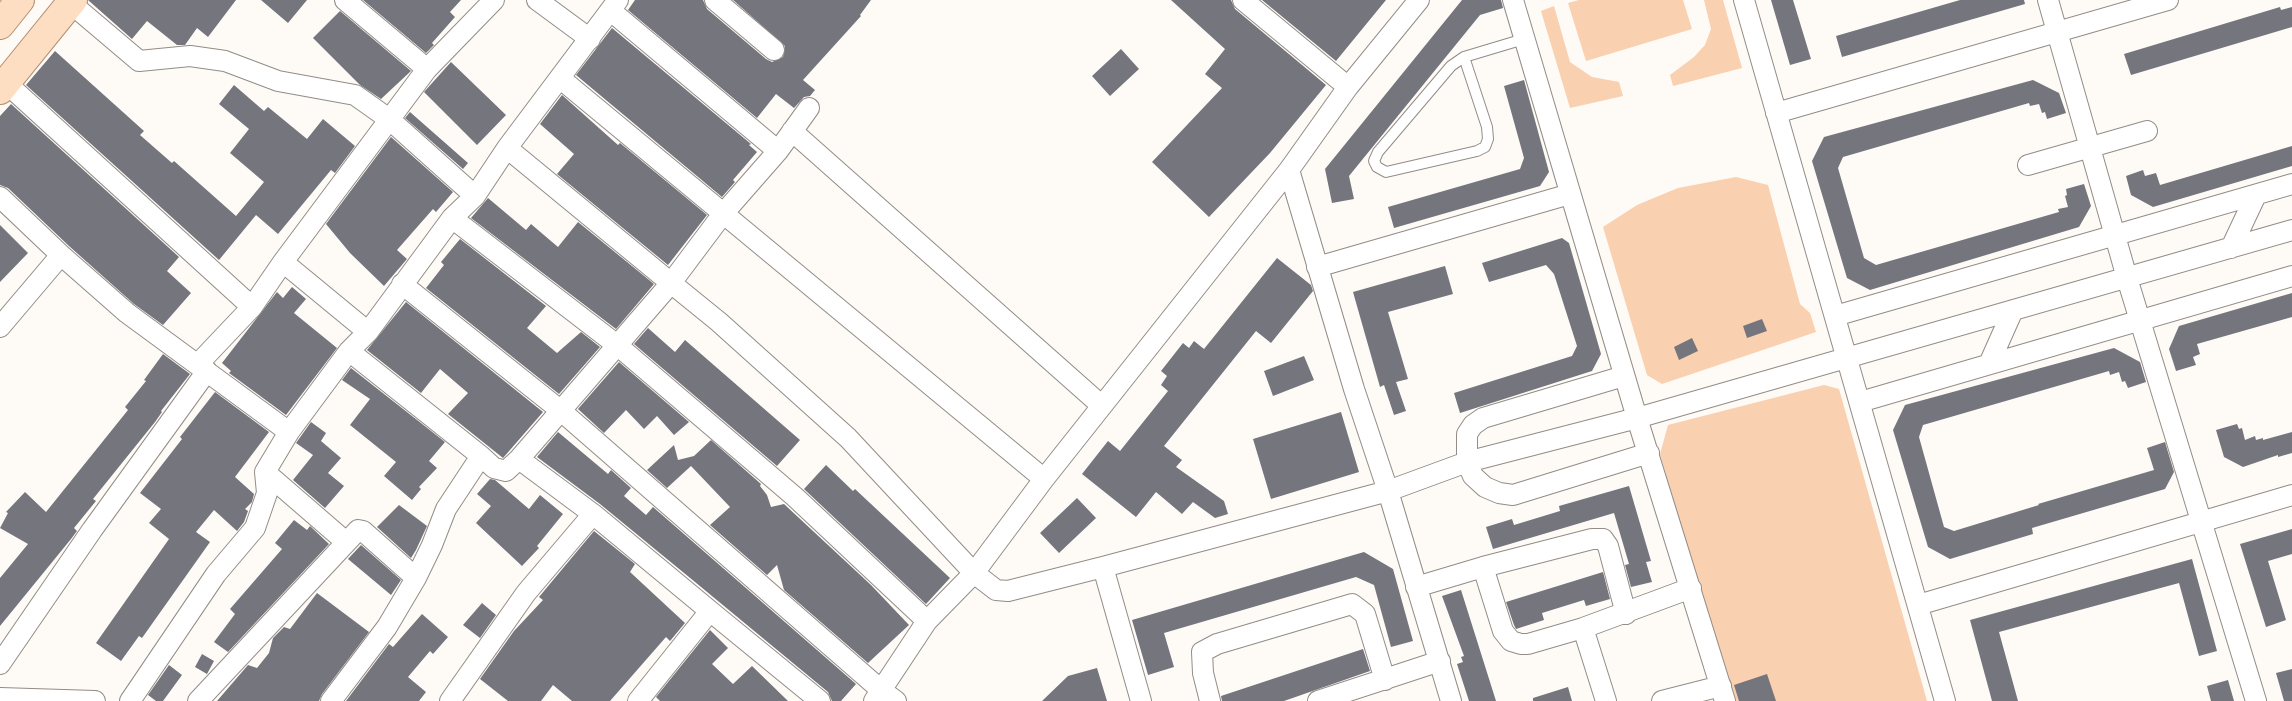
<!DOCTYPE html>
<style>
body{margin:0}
canvas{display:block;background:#fefaf6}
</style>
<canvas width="2292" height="701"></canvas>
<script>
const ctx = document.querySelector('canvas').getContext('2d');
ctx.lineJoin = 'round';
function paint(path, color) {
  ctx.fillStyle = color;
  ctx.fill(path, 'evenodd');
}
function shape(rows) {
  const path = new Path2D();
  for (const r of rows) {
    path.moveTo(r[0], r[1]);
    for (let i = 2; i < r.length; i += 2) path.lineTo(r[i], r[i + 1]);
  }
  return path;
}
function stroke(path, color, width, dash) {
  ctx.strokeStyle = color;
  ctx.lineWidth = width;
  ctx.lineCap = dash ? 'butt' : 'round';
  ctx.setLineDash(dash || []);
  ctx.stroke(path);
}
paint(shape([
 [1579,0,1683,0,1692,29,1586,61,1568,3],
 [1704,0,1723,0,1742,68,1673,86,1670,75,1694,57,1705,45,1711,29],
 [1554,6,1570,62,1592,77,1619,82,1623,96,1570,108,1541,11],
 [1736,177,1768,185,1800,304,1810,313,1816,332,1662,384,1647,375,1603,227,1637,205,1678,188],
 [1824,385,1839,389,1927,701,1732,701,1660,454,1668,425]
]), '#f9d0b0');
paint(shape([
 [88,0,236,0,208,37,197,28,185,45,177,45,147,21,132,39],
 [261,0,307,0,288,23],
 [363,0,461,0,450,12,455,17,432,43,434,45,426,53],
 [635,0,703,0,707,9,766,59,772,62,783,57,785,46,733,0,871,0,860,15,861,16,803,80,815,90,810,96,804,97,794,108,776,94,757,118,628,10],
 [1171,0,1231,0,1235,9,1326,85,1270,153,1209,217,1152,162,1222,88,1205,74,1225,49],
 [1262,0,1386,0,1336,61],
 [1462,0,1501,0,1503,8,1480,15,1349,176,1354,199,1332,203,1325,169],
 [1771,0,1793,0,1811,59,1790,65],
 [1960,0,2024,0,2025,4,1842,57,1836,36],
 [2280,7,2281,10,2292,7,2292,27,2131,75,2124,54],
 [340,11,411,71,381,99,360,85,313,38],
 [612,28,751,144,749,145,757,152,733,180,735,182,722,197,576,75],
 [1121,49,1139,69,1110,96,1092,76],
 [55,51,144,131,140,135,172,163,174,161,236,216,264,182,230,153,249,129,219,104,234,85,264,111,268,107,307,139,323,119,355,146,335,173,331,170,278,234,256,215,219,260,26,85],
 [451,62,506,115,477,145,424,92],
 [1524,80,1549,172,1540,186,1394,228,1388,207,1520,169,1524,158,1504,86],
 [2033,80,2059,93,2066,113,2047,119,2045,112,2042,113,2039,104,2030,106,2029,103,1843,157,1838,168,1864,258,1876,265,2059,212,2058,209,2068,207,2065,196,2067,195,2066,189,2084,184,2091,206,2079,227,1870,290,1847,278,1812,161,1824,137],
 [562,95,618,145,620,143,707,215,668,265,557,174,574,154,540,124],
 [11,104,179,257,167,271,191,293,163,325,134,304,69,246,8,188,0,185,0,116],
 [410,112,468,163,463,169,405,118],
 [391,137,453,192,436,212,433,209,397,250,407,259,384,286,350,253,326,224],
 [2292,146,2292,166,2153,207,2131,195,2126,176,2143,170,2145,176,2156,173,2160,185],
 [488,198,526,230,531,224,558,247,578,222,654,284,616,329,471,218],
 [0,225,28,253,0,282],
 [1562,238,1569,243,1601,354,1592,371,1460,413,1454,393,1572,356,1577,346,1554,274,1546,265,1489,282,1482,263],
 [460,239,546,306,527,328,557,353,581,332,600,347,559,394,426,288,444,265,441,262],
 [1277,258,1311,285,1313,291,1271,343,1256,331,1164,446,1182,460,1176,467,1224,501,1228,514,1215,518,1193,502,1182,514,1156,492,1136,517,1082,474,1108,441,1120,451,1168,391,1161,385,1167,376,1161,371,1183,343,1189,348,1194,341,1204,349],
 [1445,266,1453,294,1388,312,1408,379,1396,382,1406,411,1394,415,1384,385,1380,387,1353,292],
 [292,287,306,299,294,313,337,348,286,415,229,373,231,371,222,363,277,292,283,298],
 [2292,293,2292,317,2197,344,2200,354,2193,357,2196,365,2176,371,2169,349,2179,326],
 [406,302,543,412,503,458,448,414,468,393,440,369,421,393,367,350],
 [1762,319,1767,331,1747,338,1743,326],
 [648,328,675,352,685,340,800,440,777,466,634,344],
 [1692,338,1698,351,1679,360,1674,347],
 [2114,348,2140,362,2146,382,2128,388,2125,381,2122,382,2119,372,2110,375,2109,371,1923,425,1919,437,1944,527,1954,531,2039,505,2038,504,2154,470,2147,448,2165,442,2174,472,2165,489,2032,528,2033,534,1950,559,1928,547,1893,430,1905,405],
 [163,354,190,374,161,411,162,412,155,422,93,499,96,501,74,528,77,531,71,539,0,626,0,578,28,544,0,528,8,513,6,512,25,492,46,512,128,410,125,407,146,381,144,380],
 [1304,356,1314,380,1273,396,1264,371],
 [619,362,689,422,674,435,657,416,644,429,626,410,604,433,578,409],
 [351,368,445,442,429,461,437,468,419,487,421,489,412,500,384,476,396,462,350,425,370,399,342,380],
 [215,392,269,432,235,477,254,494,252,502,245,509,248,511,244,522,237,531,214,510,196,532,210,542,142,638,139,636,121,661,96,643,169,539,149,523,161,509,140,493,182,439,180,437],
 [1341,412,1359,472,1271,499,1253,439],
 [311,422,326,433,321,441,341,458,328,473,344,486,325,508,293,480,313,455,296,443],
 [2237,424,2239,429,2242,428,2245,440,2255,436,2256,440,2263,438,2263,440,2292,432,2292,453,2278,457,2278,455,2243,467,2224,457,2216,430],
 [558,432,608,474,611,470,631,488,624,496,646,515,653,507,856,684,841,701,832,701,828,692,695,582,600,504,537,457],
 [711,440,761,484,760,486,767,495,771,507,784,504,871,585,909,625,868,663,784,590,777,565,767,575,710,525,730,507,691,466,667,488,647,470,674,445,678,460,694,456],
 [826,465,853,491,855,489,950,578,926,604,804,489],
 [490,479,495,480,529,509,540,495,563,514,537,546,539,548,522,566,476,523,491,506,477,494],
 [1629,486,1651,561,1646,562,1652,582,1631,587,1625,565,1629,564,1614,513,1493,549,1486,527,1512,519,1514,525,1560,511,1559,506],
 [1077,498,1096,518,1059,553,1040,533],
 [399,505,427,526,416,550,411,558,377,527],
 [294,520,307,530,310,526,329,544,228,652,214,642,235,614,230,609,282,549,275,543],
 [2292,529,2292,554,2268,561,2286,620,2266,627,2240,544],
 [594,531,635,564,630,572,685,623,670,641,666,637,610,701,572,701,553,685,541,701,508,701,480,679,514,631,543,600,539,597],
 [361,545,401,580,391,595,348,559],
 [1364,552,1393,569,1413,641,1391,647,1374,585,1356,577,1164,633,1174,667,1148,675,1132,620],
 [2192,559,2217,651,2199,656,2179,583,1999,632,2018,701,1992,701,1970,620],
 [1603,572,1610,599,1586,606,1584,600,1542,613,1544,620,1516,629,1514,625,1506,602],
 [1461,590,1496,701,1469,701,1457,664,1463,662,1461,657,1464,656,1442,596],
 [317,593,369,632,322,694,319,701,217,701,248,665,257,668,269,653,273,638,284,627,290,629],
 [482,603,496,615,480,638,463,625],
 [422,614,448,637,433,654,430,651,408,677,426,692,419,701,346,701,389,644,393,647],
 [710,630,728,648,712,664,733,684,752,666,788,701,660,701,656,697],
 [1363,649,1370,671,1284,701,1222,701,1221,696],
 [202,654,214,661,207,674,195,667],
 [169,665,182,675,163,701,156,701,148,695],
 [1097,668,1107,701,1042,701,1068,676],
 [2292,669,2292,701,2284,701,2276,673],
 [1767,674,1776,701,1739,701,1734,685],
 [2228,680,2234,701,2211,701,2207,686],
 [1568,687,1572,701,1533,701,1533,698]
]), '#75757d');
const service = shape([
 [1464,57,1487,127,1488,139,1485,147,1477,151,1386,172,1377,167,1374,161,1378,152,1451,66,1464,57,1524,39]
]);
const minor = shape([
 [67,0,139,61,190,56,225,61,278,81,355,95,389,119,475,196],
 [345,0,427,69],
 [537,0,590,39],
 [715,0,774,50],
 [1243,0,1348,87],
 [1419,0,1348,87,1289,170,1044,479,974,573,996,590,1008,591,1103,567,1388,491,1467,462,1637,418,2292,230],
 [1513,0,1637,418,1725,701],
 [1744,0,1945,701],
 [2048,0,2127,278,2256,701],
 [611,11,778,151],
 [561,79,1044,479],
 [6,83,252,307],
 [1776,113,2168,0],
 [792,131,1102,406],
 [507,148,671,283,722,215,778,151,809,108],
 [2028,165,2147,131],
 [1289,170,1354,389,1388,491,1451,701],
 [0,197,61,255,127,313,289,432],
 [452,218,617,345,795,497,927,621],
 [2231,248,2256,195],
 [283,262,368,332],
 [1317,267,1570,194],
 [402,284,560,410,881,690,896,701],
 [1835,316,2292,184],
 [0,327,61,255],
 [198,364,252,307,283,262,427,69,494,0],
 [1989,364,2013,310],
 [1624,376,1483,418,1473,425,1467,434,1467,462,1473,476,1485,487,1499,493,1513,495,1649,453],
 [1860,402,2292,276],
 [481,456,494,468,506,471,519,459],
 [265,472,346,542],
 [593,514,710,611],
 [1103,567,1141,701],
 [1483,567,1503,631,1511,641,1521,644,1528,644,1583,628,1691,588],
 [1416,587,1483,567,1592,539,1603,539,1608,546,1626,614],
 [1918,605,2292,495],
 [1583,628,1606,701],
 [0,664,92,530,207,371],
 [0,698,95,701],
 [130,701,216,574,255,528,267,493,265,472,289,432,349,351,368,332,452,218,475,196,507,148,618,0],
 [198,701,358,530,363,531,416,578],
 [331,701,387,627,416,578,432,545,446,509,481,456,349,351],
 [450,701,526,593,593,514,519,459,671,283,719,322,848,438,974,573,927,621,874,701],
 [638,701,710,611,820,701],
 [1210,701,1203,673,1202,652,1217,644,1352,604,1365,614,1385,680],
 [1318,701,1440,661],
 [1662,701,1721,686]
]);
const primary = shape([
 [0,25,20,0],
 [0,90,73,0]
]);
stroke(service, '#938c87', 12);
stroke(minor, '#938c87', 22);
stroke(primary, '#b38f71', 30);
stroke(service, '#fff', 10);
stroke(minor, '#fff', 20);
stroke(primary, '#fedec3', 28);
</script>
